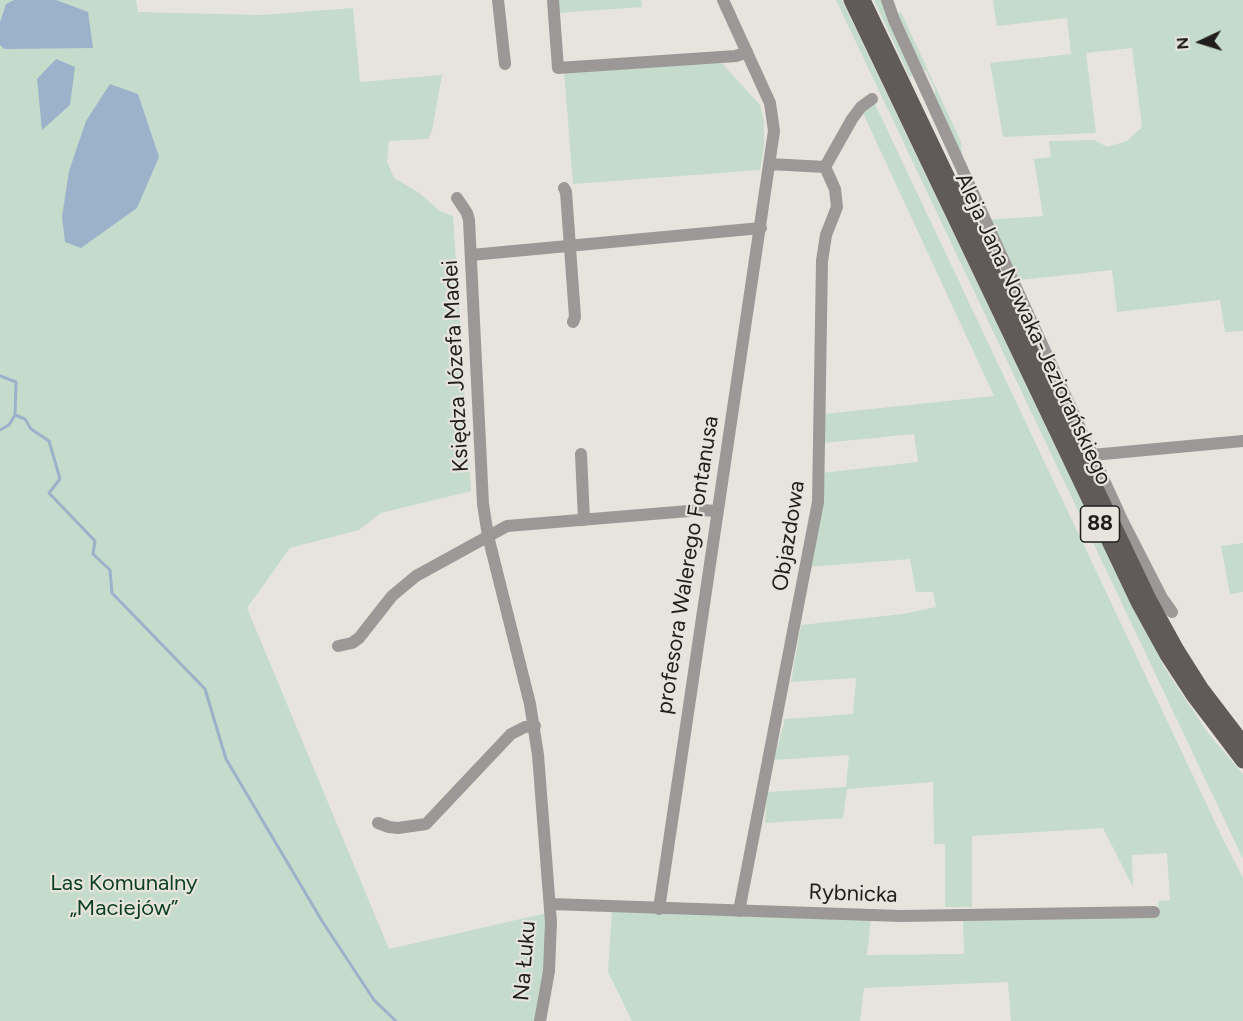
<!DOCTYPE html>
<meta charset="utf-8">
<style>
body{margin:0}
#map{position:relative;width:1243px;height:1021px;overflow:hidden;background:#e7e4dd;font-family:Figtree,sans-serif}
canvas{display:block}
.north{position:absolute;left:1171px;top:12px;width:60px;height:60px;-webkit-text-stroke:4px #e7e4dd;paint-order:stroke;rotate:266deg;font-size:16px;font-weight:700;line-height:24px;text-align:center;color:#201e1c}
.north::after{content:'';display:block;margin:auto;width:21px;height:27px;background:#201e1c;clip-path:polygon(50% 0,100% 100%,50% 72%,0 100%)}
</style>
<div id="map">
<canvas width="1243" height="1021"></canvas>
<div class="north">N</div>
</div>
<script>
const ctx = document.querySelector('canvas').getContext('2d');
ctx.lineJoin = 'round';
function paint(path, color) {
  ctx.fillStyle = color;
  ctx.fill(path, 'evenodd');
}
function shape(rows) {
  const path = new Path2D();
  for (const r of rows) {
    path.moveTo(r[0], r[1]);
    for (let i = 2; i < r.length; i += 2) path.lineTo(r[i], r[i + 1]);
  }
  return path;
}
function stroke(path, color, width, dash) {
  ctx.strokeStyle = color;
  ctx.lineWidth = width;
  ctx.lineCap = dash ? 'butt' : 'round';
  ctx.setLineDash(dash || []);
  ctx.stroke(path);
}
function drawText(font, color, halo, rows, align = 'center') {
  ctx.font = font + ' Figtree,sans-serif';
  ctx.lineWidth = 4.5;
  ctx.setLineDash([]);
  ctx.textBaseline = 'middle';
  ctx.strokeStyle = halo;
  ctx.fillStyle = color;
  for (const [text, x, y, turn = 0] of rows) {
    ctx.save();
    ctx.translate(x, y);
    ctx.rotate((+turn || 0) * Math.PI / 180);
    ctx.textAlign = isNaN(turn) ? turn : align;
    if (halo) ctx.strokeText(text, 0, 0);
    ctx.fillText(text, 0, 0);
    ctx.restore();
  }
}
paint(shape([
 [0,0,136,0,138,12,261,15,353,8,360,82,442,75,432,131,428,139,389,141,387,161,394,178,418,192,440,211,453,216,471,491,381,513,359,530,290,548,247,608,389,949,547,913,546,972,535,1021,0,1021],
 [557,0,641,0,642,7,558,13],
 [836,0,842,0,1110,560,1164,667,1208,733,1243,774,1243,859],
 [874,0,885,0,914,71,910,78],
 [993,0,1243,0,1243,331,1225,332,1220,300,1117,312,1112,270,1020,280,988,220,1043,216,1034,159,1051,157,1049,141,1094,140,1107,147,1127,141,1142,127,1132,48,1086,53,1096,133,1003,137,990,63,1071,54,1067,18,997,26],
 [901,12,961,142,963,162,935,100,935,89,926,71,920,68,896,15],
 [719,60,760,105,764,121,764,148,760,170,573,184,564,71],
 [875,104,1223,839,1243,878,1243,1021,1011,1021,1008,982,864,988,860,1021,632,1021,608,972,612,911,871,919,867,955,964,954,963,919,1159,916,1158,901,1170,900,1167,853,1132,855,1133,887,1103,828,972,836,972,907,945,907,945,844,934,844,933,782,847,789,843,818,765,823,767,792,846,787,849,755,774,760,785,719,853,714,856,678,791,682,801,625,903,614,936,607,933,592,916,592,910,559,809,567,822,473,918,462,914,434,823,443,824,414,994,396,863,113],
 [1243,543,1243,592,1230,594,1221,546]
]), '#c5dccc');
paint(shape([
 [14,0,56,0,88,12,93,48,4,49,0,45,0,22,6,4],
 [56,59,75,67,70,105,42,130,37,79],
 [110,84,138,94,159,157,137,208,81,248,65,242,62,217,69,171,86,121]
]), '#9bb2ca');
stroke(shape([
 [0,376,16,382,15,415,9,425,0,430],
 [15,415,25,419,31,429,49,441,60,479,49,493,95,541,93,554,110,570,112,593,205,689,226,759,245,791,322,921,374,1000,396,1021]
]), '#9bb2ca', 3);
stroke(shape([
 [498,0,505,64],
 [553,0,558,68,736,56,747,52],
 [887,0,894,20,1123,522,1162,598,1172,612],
 [770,164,825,167],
 [825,167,852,119,861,107,872,99],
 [564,188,566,192,575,317,573,322],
 [457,198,467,213,469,220,483,504,488,536,530,704,538,755,551,922,549,971,540,1021],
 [471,255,761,228],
 [581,454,584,520],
 [1092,455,1243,441],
 [338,646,352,643,359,638,392,596,416,576,507,526,701,510,717,511],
 [378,823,389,827,398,828,426,824,511,734,525,727,535,726],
 [551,904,901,916,1154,912],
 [659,909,774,131,770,103,723,0],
 [739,911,818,502,822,261,826,235,837,207,835,189,825,167]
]), '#9c9897', 12);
stroke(shape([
 [851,0,1139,604,1167,655,1193,695,1243,761],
 [863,0,1149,599,1177,650,1201,688,1243,743]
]), '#605a58', 15);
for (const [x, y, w] of [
 [1100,524,39]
]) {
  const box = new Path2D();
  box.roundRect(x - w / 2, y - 18, w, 36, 4.5);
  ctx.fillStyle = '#e7e4dd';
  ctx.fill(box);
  stroke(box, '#201e1c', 1.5);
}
drawText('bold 21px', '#201e1c', null, [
 ["88",1100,524]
]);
drawText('22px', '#201e1c', '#e7e4dd', [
 ["Aleja Jana Nowaka-Jeziorańskiego",1033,329,65],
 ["Księdza Józefa Madei",456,366,-93],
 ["Objazdowa",789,536,-81],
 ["profesora Walerego Fontanusa",688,565,-81],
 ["Rybnicka",853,894,2],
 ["Na Łuku",525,961,-85]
]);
drawText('22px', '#0a3e23', '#e7e4dd', [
 ["Las Komunalny",124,884],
 ["„Maciejów”",124,909]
]);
</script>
